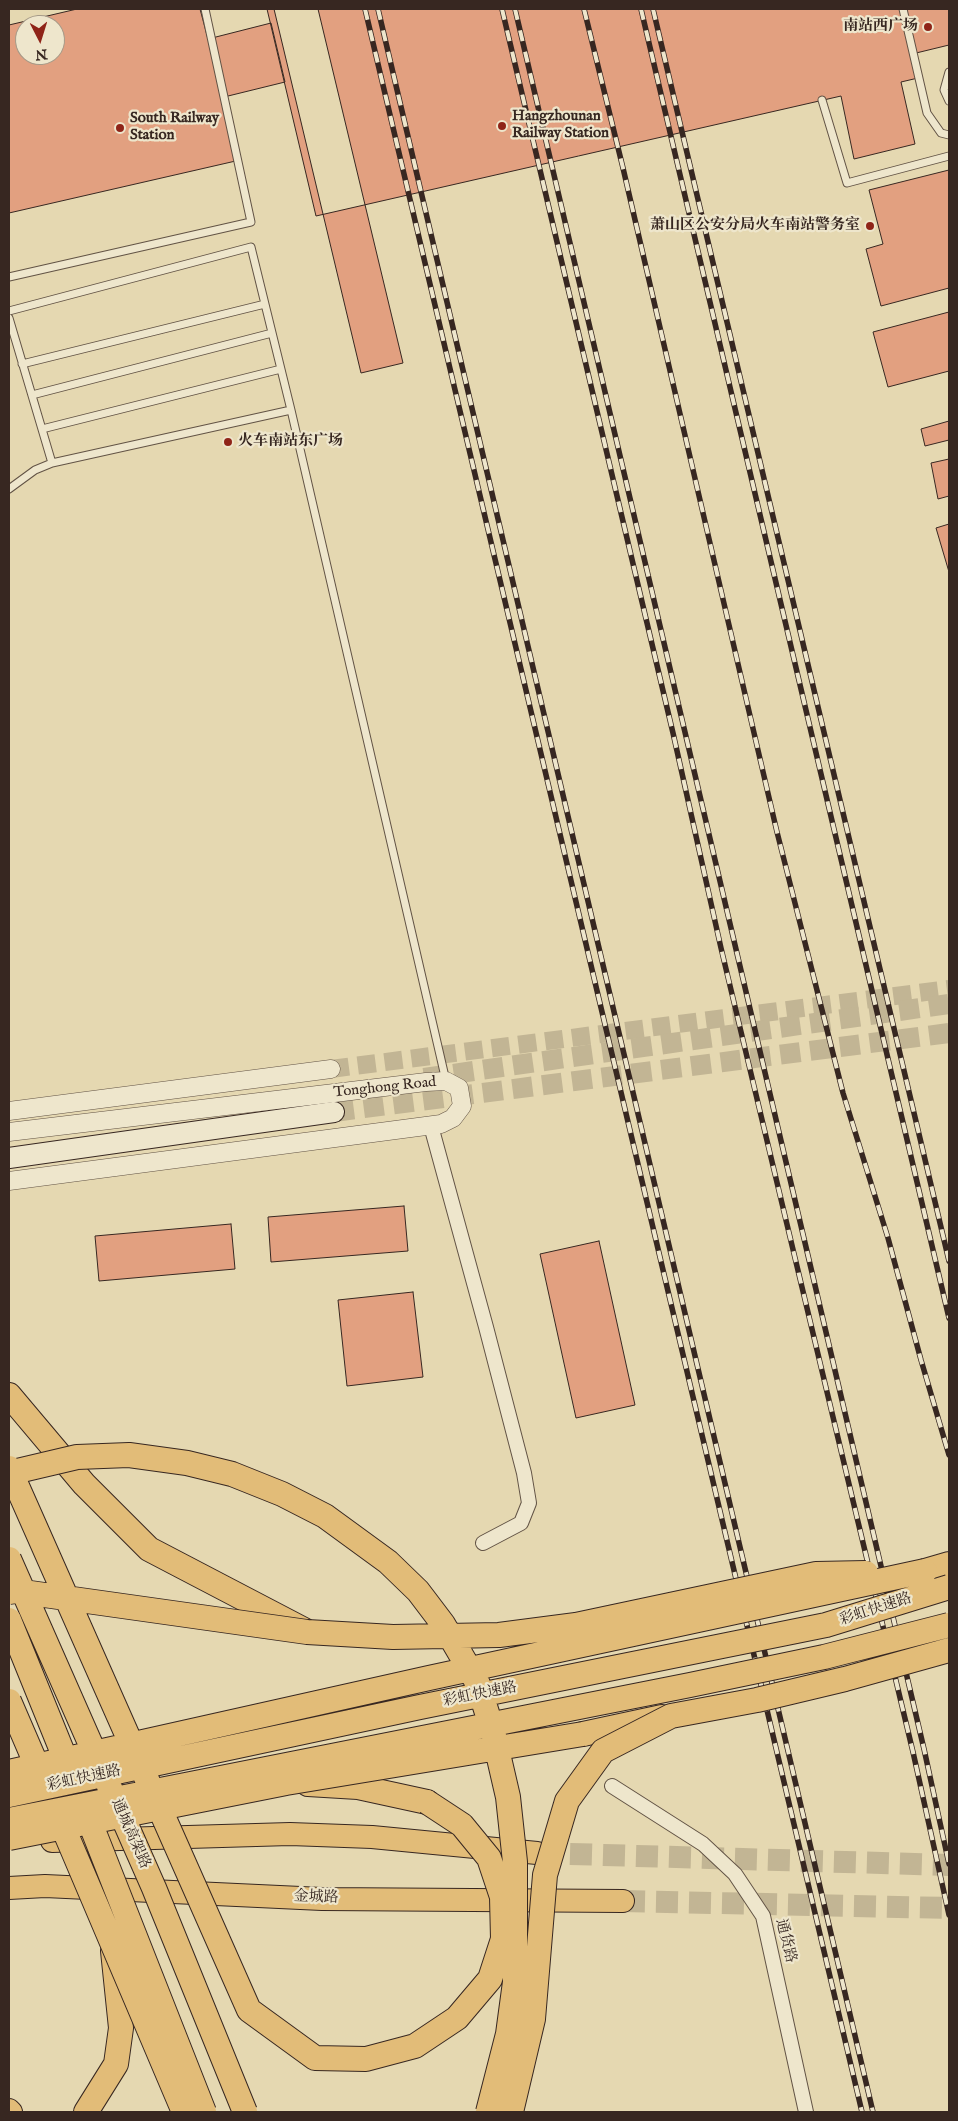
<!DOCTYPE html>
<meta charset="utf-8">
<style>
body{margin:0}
#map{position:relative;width:958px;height:2121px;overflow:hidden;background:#e5d8b1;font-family:"IM FELL English",serif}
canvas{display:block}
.frame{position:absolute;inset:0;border:10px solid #372721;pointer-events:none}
.north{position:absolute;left:15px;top:15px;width:50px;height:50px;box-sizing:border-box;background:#eee6cc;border:1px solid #a59a88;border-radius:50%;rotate:175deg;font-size:14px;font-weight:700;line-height:20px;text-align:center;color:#372721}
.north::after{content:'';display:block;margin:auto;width:18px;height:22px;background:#8f2418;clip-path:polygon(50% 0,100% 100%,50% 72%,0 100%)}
</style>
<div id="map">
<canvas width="958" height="2121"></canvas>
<div class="frame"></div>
<div class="north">N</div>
</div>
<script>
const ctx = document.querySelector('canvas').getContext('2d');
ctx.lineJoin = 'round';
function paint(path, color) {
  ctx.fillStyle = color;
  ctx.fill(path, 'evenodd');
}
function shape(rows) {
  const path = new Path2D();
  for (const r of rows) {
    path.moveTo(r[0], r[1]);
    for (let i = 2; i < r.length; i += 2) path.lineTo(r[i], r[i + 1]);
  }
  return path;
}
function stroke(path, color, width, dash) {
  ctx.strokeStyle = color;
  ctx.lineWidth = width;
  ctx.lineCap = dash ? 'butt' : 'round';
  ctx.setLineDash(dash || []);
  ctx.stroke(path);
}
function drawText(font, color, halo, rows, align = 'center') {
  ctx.font = font + ' "IM FELL English","Noto Serif SC",serif';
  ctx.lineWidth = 4.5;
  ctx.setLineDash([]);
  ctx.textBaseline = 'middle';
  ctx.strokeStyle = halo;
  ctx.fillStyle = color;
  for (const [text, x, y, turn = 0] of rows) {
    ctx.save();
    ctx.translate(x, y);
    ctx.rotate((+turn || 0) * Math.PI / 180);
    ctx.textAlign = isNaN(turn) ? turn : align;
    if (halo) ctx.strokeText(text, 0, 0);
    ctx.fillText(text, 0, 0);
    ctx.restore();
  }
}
const building = shape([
 [77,9,200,9,208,39,271,23,285,82,224,97,240,160,9,213,9,25,77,9],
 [25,25,55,25,55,55,25,55,25,25],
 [267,9,902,9,918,78,901,82,915,144,854,159,841,96,316,216,267,9],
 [274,9,318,9,403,363,361,373,274,9],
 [902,9,949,9,949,45,912,54,902,9],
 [949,170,949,288,881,306,866,249,883,244,869,190,949,170],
 [949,312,949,371,888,387,873,332,949,312],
 [949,421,949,440,925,446,921,429,949,421],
 [949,459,949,496,938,499,931,463,949,459],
 [949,524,949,572,936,528,949,524],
 [404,1206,408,1251,271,1262,268,1217,404,1206],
 [231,1224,235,1269,99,1281,95,1236,231,1224],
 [599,1241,635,1405,576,1418,540,1254,599,1241],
 [413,1292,423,1377,347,1386,338,1300,413,1292]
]);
paint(building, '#e2a080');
stroke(building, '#372721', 1);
stroke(shape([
 [331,1069,949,989]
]), '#c2b594', 18, [18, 9]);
stroke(shape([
 [424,1078,949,1004],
 [334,1112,949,1033]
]), '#c2b594', 20, [20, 10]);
stroke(shape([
 [537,1853,949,1865],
 [623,1901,949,1908]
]), '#c2b594', 22, [22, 11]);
const service = shape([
 [903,9,927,113,941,133,949,135],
 [949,72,944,90,949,101],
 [822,100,847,183,949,156],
 [9,277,251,222,205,9],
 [9,311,251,247,291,410,446,1081],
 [9,318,52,463],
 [22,364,265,304],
 [32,395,272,333],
 [42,429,281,369],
 [9,489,35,470,52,463,291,410]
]);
const minor = shape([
 [431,1126,486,1327,524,1473,529,1503,521,1523,483,1543],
 [612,1786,703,1844,735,1874,763,1916,806,2112]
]);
const tertiary = shape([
 [9,1111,331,1069],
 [9,1132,426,1082,446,1081,459,1088,462,1106,453,1118,441,1124,9,1181]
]);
const secondary = shape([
 [9,1158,334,1112]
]);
const primary = shape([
 [52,1841,290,1834,372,1837,537,1853],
 [9,1888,45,1886,322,1899,623,1901],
 [9,2110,11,2112]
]);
const trunk = shape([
 [9,1395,84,1484,149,1549,304,1630],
 [925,1571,949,1564],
 [583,1734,662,1717],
 [308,1784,358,1787,427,1802],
 [86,2112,116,2064,121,2028,113,1951]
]);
stroke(service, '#625345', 9);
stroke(minor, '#625345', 16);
stroke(tertiary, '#625345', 19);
stroke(secondary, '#372721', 22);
stroke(primary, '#372721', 24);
stroke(trunk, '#372721', 26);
stroke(service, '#eee6cc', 7);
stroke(minor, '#eee6cc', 14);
stroke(tertiary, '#eee6cc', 18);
stroke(secondary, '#eee6cc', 20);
stroke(primary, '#e2bc78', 22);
stroke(trunk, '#e2bc78', 24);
const rail = shape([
 [365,9,862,2112],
 [378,9,873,2112],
 [502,9,673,733,721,948,913,1752,949,1915],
 [515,9,924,1749,949,1864],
 [584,9,623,168,777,832,843,1093,888,1238,921,1360,949,1455],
 [641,9,949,1318],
 [653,9,949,1261]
]);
stroke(rail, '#372721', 5.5);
stroke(rail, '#eee6cc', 4, [11]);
const trunkBridge = shape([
 [9,1468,249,2010,315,2058,366,2059,415,2046,457,2018,490,1979,503,1939,502,1897,489,1858,462,1825,427,1802],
 [9,1473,77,1457,129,1455,187,1463,232,1474,282,1494,325,1516,388,1562,418,1591,443,1624,478,1684,493,1732,508,1797,515,1862,515,1982,508,2034,488,2112],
 [9,1559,154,1888,245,2112],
 [9,1592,16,1591,307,1632,393,1637,499,1635,576,1625,816,1574,866,1573],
 [9,1620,71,1773],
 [9,1701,43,1780],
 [9,1772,429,1678,925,1571],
 [9,1795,420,1707,826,1625,949,1587],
 [84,1807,204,2112],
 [57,1813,184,2112],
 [9,1820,690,1685,824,1657,949,1625],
 [9,1838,286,1783,583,1734],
 [511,2112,533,2019,545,1875,567,1801,603,1751,671,1716,757,1700,845,1679,949,1650]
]);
stroke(trunkBridge, '#372721', 26, []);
stroke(trunkBridge, '#e2bc78', 24);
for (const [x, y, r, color] of [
 [928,27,5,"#8f2418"],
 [502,126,5,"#8f2418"],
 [120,128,5,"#8f2418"],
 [870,226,5,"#8f2418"],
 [228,442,5,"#8f2418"]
]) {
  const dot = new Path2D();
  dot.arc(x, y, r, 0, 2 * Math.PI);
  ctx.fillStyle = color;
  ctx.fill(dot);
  stroke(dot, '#eee6cc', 2);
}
drawText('bold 15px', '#372721', '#eee6cc', [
 ["南站西广场",918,27,"right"],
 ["Hangzhounan",512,117],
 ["Railway Station",512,134],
 ["South Railway",130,119],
 ["Station",130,136],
 ["萧山区公安分局火车南站警务室",860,226,"right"],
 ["火车南站东广场",238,442]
], 'left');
drawText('15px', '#372721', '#eee6cc', [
 ["Tonghong Road",385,1088,-6],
 ["彩虹快速路",876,1610,-18],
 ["彩虹快速路",480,1695,-11],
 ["彩虹快速路",84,1779,-12],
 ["通城高架路",130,1834,66],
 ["金城路",316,1898,2],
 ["通货路",785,1941,76]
]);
</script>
